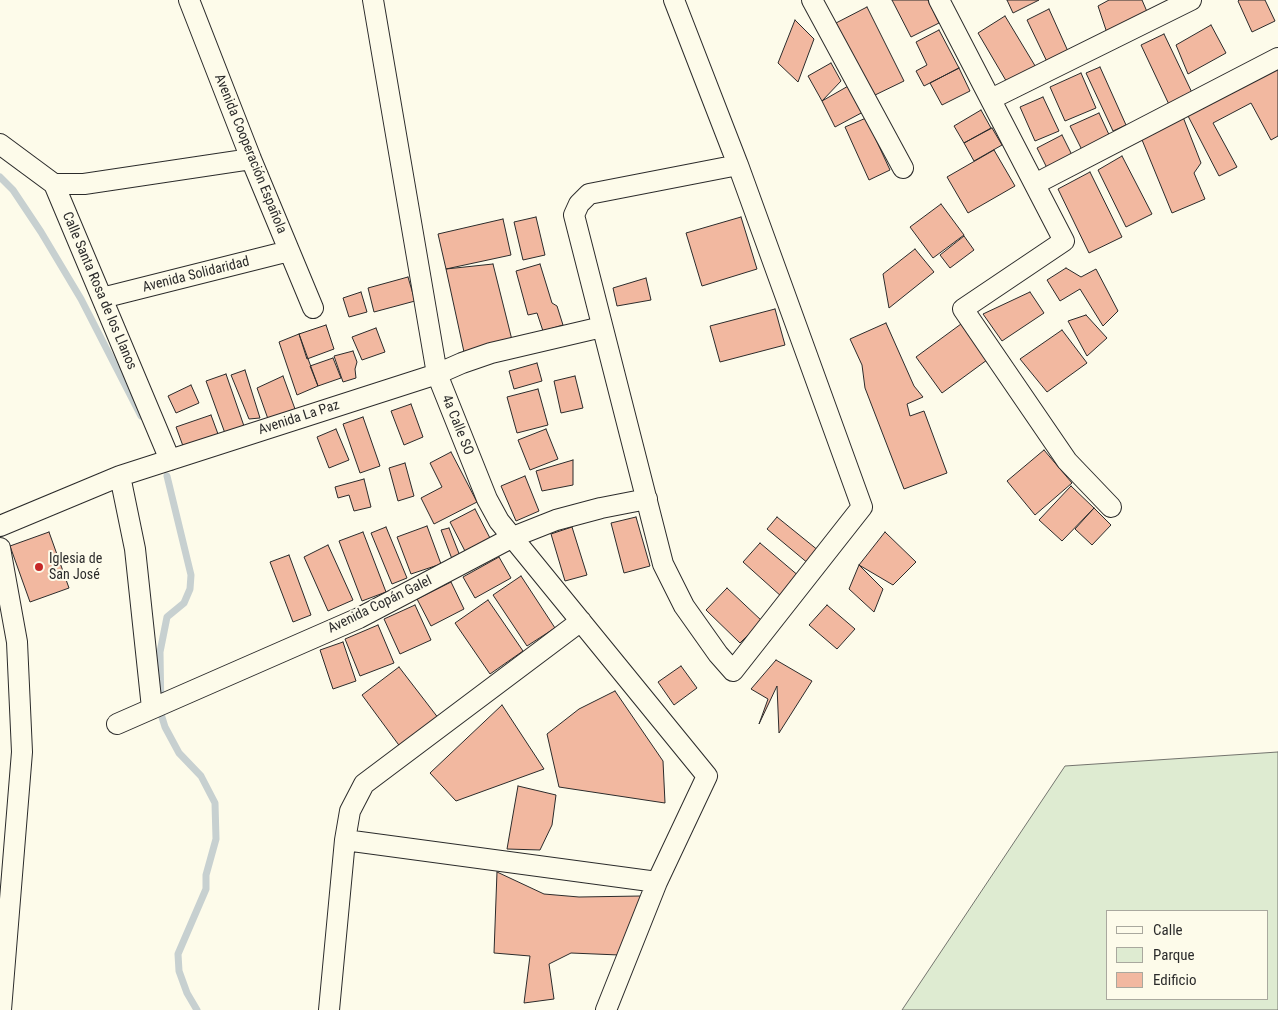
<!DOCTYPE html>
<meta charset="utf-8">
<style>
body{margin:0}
#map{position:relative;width:1278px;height:1010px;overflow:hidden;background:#fdfbea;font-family:"Roboto Condensed",sans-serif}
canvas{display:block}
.legend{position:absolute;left:1106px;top:910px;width:162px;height:90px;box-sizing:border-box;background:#fdfbea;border:1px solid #a9a89e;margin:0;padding:6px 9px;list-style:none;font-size:15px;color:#2b2b2b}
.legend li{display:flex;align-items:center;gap:10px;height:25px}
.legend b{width:25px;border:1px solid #a9a89e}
</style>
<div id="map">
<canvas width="1278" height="1010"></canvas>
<ul class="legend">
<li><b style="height:6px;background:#fdfbea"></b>Calle</li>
<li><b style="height:14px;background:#deebd1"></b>Parque</li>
<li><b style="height:14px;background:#f2b8a0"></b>Edificio</li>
</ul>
</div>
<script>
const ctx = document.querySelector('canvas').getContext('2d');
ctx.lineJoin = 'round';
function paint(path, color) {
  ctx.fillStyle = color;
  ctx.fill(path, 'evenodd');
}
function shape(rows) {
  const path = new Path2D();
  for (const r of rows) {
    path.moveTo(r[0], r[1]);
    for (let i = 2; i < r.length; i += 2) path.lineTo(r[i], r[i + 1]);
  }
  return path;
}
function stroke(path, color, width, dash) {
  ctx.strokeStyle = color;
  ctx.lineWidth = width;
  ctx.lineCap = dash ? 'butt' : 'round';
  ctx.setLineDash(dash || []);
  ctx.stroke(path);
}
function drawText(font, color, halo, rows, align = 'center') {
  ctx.font = font + ' "Roboto Condensed",sans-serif';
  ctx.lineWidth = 4;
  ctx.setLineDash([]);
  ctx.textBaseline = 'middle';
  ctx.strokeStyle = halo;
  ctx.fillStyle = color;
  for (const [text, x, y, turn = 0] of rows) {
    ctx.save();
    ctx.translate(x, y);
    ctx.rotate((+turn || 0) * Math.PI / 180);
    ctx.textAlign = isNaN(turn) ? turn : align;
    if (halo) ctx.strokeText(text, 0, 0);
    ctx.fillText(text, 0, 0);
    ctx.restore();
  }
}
const green = shape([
 [1278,752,1278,1010,902,1010,1065,766,1278,752],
 [1107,911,1267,911,1267,999,1107,999,1107,911]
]);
paint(green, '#deebd1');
stroke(green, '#74746e', 1);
stroke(shape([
 [0,177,13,190,41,232,81,299,141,416],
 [167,476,191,575,190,589,184,603,167,617,160,652,161,714,165,727,179,753,201,776,215,803,216,839,206,875,206,889,178,954,179,971,187,993,197,1010]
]), '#c7d0d0', 7);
const building = shape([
 [892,0,928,0,939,23,911,37,892,0],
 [1007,0,1039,0,1013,13,1007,0],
 [1109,0,1142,0,1151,21,1109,39,1098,6,1109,0],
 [1239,0,1265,0,1275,21,1252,32,1238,1,1239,0],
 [867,7,904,81,873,96,836,23,867,7],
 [1049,9,1071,58,1050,68,1027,20,1049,9],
 [1005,16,1043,79,1015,96,978,33,1005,16],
 [795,20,814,39,798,82,778,63,795,20],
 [1211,25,1226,53,1188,74,1176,45,1211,25],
 [939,30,959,68,924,86,916,71,927,65,916,42,939,30],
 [1164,34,1196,101,1173,113,1141,45,1164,34],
 [831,63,841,81,822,101,808,76,831,63],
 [1278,66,1278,136,1271,140,1251,103,1213,123,1237,167,1219,176,1187,114,1278,66],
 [1100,67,1126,125,1113,131,1086,73,1100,67],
 [959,68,970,91,942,105,930,83,959,68],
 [1081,73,1096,108,1065,121,1050,87,1081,73],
 [850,85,865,111,835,127,822,101,850,85],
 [1043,97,1059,131,1035,141,1020,107,1043,97],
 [981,110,991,128,964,143,954,126,981,110],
 [1099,113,1111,139,1083,152,1070,126,1099,113],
 [1183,117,1201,163,1194,173,1205,199,1172,213,1140,135,1183,117],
 [866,118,890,170,869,180,845,127,866,118],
 [992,128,1002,145,974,161,964,143,992,128],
 [1062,135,1075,161,1050,174,1037,148,1062,135],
 [994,150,1015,186,968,213,947,177,994,150],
 [1122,156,1152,214,1126,227,1098,170,1122,156],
 [1090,172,1122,237,1089,253,1058,189,1090,172],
 [941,204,964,235,933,258,910,227,941,204],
 [536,217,545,255,523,260,514,222,536,217],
 [741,217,757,269,702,286,686,233,741,217],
 [503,219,511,255,446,269,438,234,503,219],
 [964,236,974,250,950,268,940,255,964,236],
 [915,249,934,272,889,308,883,274,915,249],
 [493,264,512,340,464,352,446,269,493,264],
 [540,264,552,303,557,306,563,325,543,331,537,313,528,315,516,271,540,264],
 [1066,268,1081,277,1096,269,1118,311,1103,326,1080,289,1060,301,1047,280,1066,268],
 [408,277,415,301,374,312,368,288,408,277],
 [646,278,651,300,617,306,613,288,646,278],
 [361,292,367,312,349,317,343,298,361,292],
 [1030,292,1044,313,1002,341,983,314,1030,292],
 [775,309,785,345,720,362,710,326,775,309],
 [1086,315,1107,338,1087,356,1068,321,1086,315],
 [886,323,914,386,923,397,907,404,910,416,924,411,947,473,904,489,865,388,862,365,850,339,886,323],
 [961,324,987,360,942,393,916,357,961,324],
 [326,325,334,349,307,359,299,334,326,325],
 [376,328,385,352,362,360,352,337,376,328],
 [1062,330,1087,363,1047,392,1020,359,1062,330],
 [299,334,318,386,297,395,279,342,299,334],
 [353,351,357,362,355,369,356,378,343,382,334,356,353,351],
 [333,358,341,378,318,386,310,366,333,358],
 [537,363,542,381,514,389,509,371,537,363],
 [245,370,260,418,249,419,231,375,245,370],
 [226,374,245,429,226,436,206,381,226,374],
 [283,376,295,409,268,419,257,388,283,376],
 [575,376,583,408,561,413,554,381,575,376],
 [191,385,199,403,176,413,168,396,191,385],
 [538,389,548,425,517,433,507,397,538,389],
 [411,404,423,437,404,445,391,411,411,404],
 [211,415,218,434,183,446,176,427,211,415],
 [363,417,380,466,360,473,343,424,363,417],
 [336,429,349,460,329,468,317,437,336,429],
 [546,429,558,459,530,470,518,440,546,429],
 [1044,450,1072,483,1035,515,1007,481,1044,450],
 [451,452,477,502,434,524,421,498,442,487,430,463,451,452],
 [573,460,573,485,542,491,536,471,573,460],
 [405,463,414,496,398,501,389,468,405,463],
 [525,476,539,511,516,521,501,486,525,476],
 [364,479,371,507,354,511,349,495,338,498,335,487,364,479],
 [1071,486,1094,508,1062,541,1039,520,1071,486],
 [1094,508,1111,525,1092,545,1075,529,1094,508],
 [475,509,491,540,466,553,450,522,475,509],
 [636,517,650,566,624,573,611,523,636,517],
 [777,517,819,551,809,564,767,529,777,517],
 [427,526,441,564,411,574,397,537,427,526],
 [386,527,407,578,392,584,371,533,386,527],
 [572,527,587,575,565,581,551,534,572,527],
 [449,528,460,556,452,559,441,530,449,528],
 [49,532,69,588,30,602,10,546,49,532],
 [363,532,386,592,362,601,339,541,363,532],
 [885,532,916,562,893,585,859,565,885,532],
 [760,543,800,577,782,597,743,562,760,543],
 [328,545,353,600,328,611,304,557,328,545],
 [289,555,311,615,293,622,270,562,289,555],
 [499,557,511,578,475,598,463,577,499,557],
 [859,565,883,589,874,612,849,589,859,565],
 [521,576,555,628,527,646,493,595,521,576],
 [451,582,464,609,431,626,417,599,451,582],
 [727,588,762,621,740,643,706,610,727,588],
 [488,600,523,651,490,674,455,623,488,600],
 [415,605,431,640,400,654,384,619,415,605],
 [827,605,855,629,837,649,809,625,827,605],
 [378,625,394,663,360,676,345,639,378,625],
 [343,642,356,681,333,689,320,650,343,642],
 [776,660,812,681,779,733,777,686,759,724,768,699,751,689,776,660],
 [681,666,697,688,674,705,658,682,681,666],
 [399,667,439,719,401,748,362,695,399,667],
 [615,691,663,761,665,803,559,787,547,734,579,709,615,691],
 [502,705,544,769,456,801,430,773,502,705],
 [518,786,556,795,552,825,540,850,507,849,518,786],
 [497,872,544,894,579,897,641,896,619,955,571,953,549,964,554,999,524,1003,530,956,494,953,497,872]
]);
paint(building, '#f2b8a0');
stroke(building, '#2b2b2b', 1);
const minor = shape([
 [189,0,251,159,313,308],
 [373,0,437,374,487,499,499,521,707,776,657,882,606,1010],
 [674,0,738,165,862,507,733,671,718,654,684,606,663,564,574,215,579,204,589,194,738,165],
 [812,0,903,168],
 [939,0,1064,241,963,309,1067,461,1111,507],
 [991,99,1191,0],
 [0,144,54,184,170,460],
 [54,184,84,184,251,159],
 [1035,184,1278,58],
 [102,298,289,251],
 [120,476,135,549,152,708],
 [0,526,120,476,437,374,462,363,491,353,602,327],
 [0,548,17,642,22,752,1,1010],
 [117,724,359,618,513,537,556,520,601,508,647,499],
 [345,840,657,882],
 [329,1010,345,840,350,811,364,784,581,621]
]);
stroke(minor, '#2b2b2b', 22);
stroke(minor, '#fdfbea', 20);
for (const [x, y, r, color] of [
 [39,567,5,"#c62828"]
]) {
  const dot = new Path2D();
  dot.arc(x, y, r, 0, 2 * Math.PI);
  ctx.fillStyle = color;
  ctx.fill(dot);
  stroke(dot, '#fdfbea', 2);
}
drawText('14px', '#2b2b2b', '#fdfbea', [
 ["Avenida Cooperación Española",250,154,68],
 ["Avenida Solidaridad",196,275,-14],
 ["Calle Santa Rosa de los Llanos",99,291,67],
 ["Avenida La Paz",299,418,-18],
 ["4a Calle SO",457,425,68],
 ["Avenida Copán Galel",380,605,-26]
]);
drawText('14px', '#2b2b2b', '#fdfbea', [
 ["Iglesia de",49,559],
 ["San José",49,575]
], 'left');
</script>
